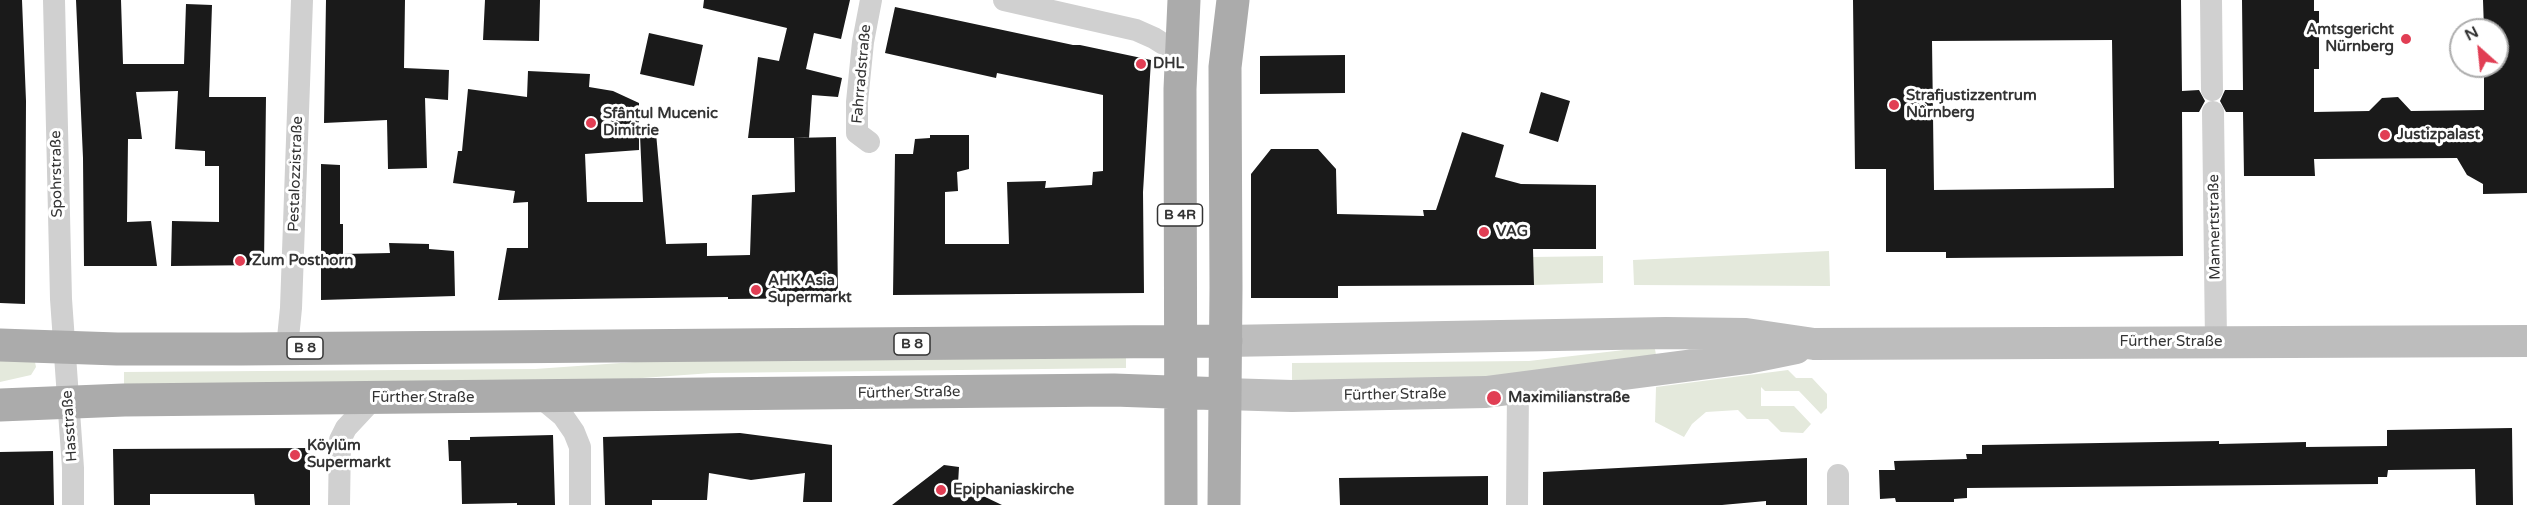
<!DOCTYPE html>
<meta charset="utf-8">
<style>
body{margin:0}
#map{position:relative;width:2527px;height:505px;overflow:hidden;background:#fff;font-family:"Varela Round",sans-serif}
canvas{display:block}
.north{position:absolute;left:2449px;top:18px;width:60px;height:60px;box-sizing:border-box;background:#fff;border:2px solid #adadad;border-radius:50%;rotate:333deg;font-size:16px;font-weight:700;line-height:24px;text-align:center;color:#333}
.north::after{content:'';display:block;margin:auto;width:21px;height:27px;background:#e13e54;clip-path:polygon(50% 0,100% 100%,50% 72%,0 100%)}
</style>
<div id="map">
<canvas width="2527" height="505"></canvas>
<div class="north">N</div>
</div>
<script>
const ctx = document.querySelector('canvas').getContext('2d');
ctx.lineJoin = 'round';
function paint(path, color) {
  ctx.fillStyle = color;
  ctx.fill(path, 'evenodd');
}
function shape(rows) {
  const path = new Path2D();
  for (const r of rows) {
    path.moveTo(r[0], r[1]);
    for (let i = 2; i < r.length; i += 2) path.lineTo(r[i], r[i + 1]);
  }
  return path;
}
function stroke(path, color, width, dash) {
  ctx.strokeStyle = color;
  ctx.lineWidth = width;
  ctx.lineCap = dash ? 'butt' : 'round';
  ctx.setLineDash(dash || []);
  ctx.stroke(path);
}
function drawText(font, color, halo, rows, align = 'center') {
  ctx.font = font + ' "Varela Round",sans-serif';
  ctx.lineWidth = 6;
  ctx.setLineDash([]);
  ctx.textBaseline = 'middle';
  ctx.strokeStyle = halo;
  ctx.fillStyle = color;
  for (const [text, x, y, turn = 0] of rows) {
    ctx.save();
    ctx.translate(x, y);
    ctx.rotate((+turn || 0) * Math.PI / 180);
    ctx.textAlign = isNaN(turn) ? turn : align;
    if (halo) ctx.strokeText(text, 0, 0);
    ctx.fillText(text, 0, 0);
    ctx.restore();
  }
}
paint(shape([
 [1829,251,1830,286,1634,285,1633,260],
 [1603,256,1603,283,1534,285,1533,257],
 [1650,347,1655,349,1656,355,1536,376,1292,385,1292,363,1529,361],
 [1126,354,1126,368,712,373,600,381,124,389,124,372,535,369,706,357],
 [0,357,35,362,36,367,31,375,0,382],
 [1788,370,1796,378,1812,378,1827,394,1827,408,1821,414,1799,391,1765,391,1761,387,1761,406,1794,406,1811,424,1803,433,1781,432,1768,419,1747,419,1738,410,1706,412,1692,424,1684,437,1655,422,1656,387]
]), '#e4e9dc');
paint(shape([
 [0,0,22,0,26,101,25,304,0,303],
 [76,0,121,0,123,64,184,64,186,4,212,5,209,97,266,97,264,265,171,266,172,221,219,222,219,166,205,166,205,151,175,149,178,91,136,92,142,139,128,139,127,222,151,221,157,266,84,266,83,158],
 [326,0,405,0,404,68,449,70,448,100,425,98,427,168,388,169,387,120,324,123],
 [485,0,540,0,539,41,483,40],
 [704,0,850,0,841,39,814,33,806,69,842,78,838,97,812,95,809,138,748,138,758,57,779,61,787,28,703,8],
 [1853,0,2181,0,2182,91,2199,90,2205,101,2199,112,2182,112,2183,256,1946,258,1946,252,1886,252,1886,169,1855,169],
 [2112,40,2114,188,1934,190,1932,41],
 [2242,0,2314,0,2314,11,2319,11,2319,69,2314,69,2314,112,2369,111,2382,98,2398,97,2411,111,2484,110,2484,66,2497,66,2497,30,2484,30,2483,0,2527,0,2527,193,2483,194,2483,184,2467,175,2457,158,2314,159,2315,176,2244,176,2243,112,2226,112,2220,101,2225,90,2243,90],
 [895,7,1073,45,1080,45,1151,60,1143,192,1144,293,893,295,895,154,913,154,915,139,930,138,930,135,969,135,969,169,957,172,958,191,945,192,945,244,1009,244,1007,182,1046,181,1045,188,1092,185,1093,172,1103,171,1103,95,997,73,996,78,885,53],
 [649,33,703,45,694,86,640,74],
 [1345,55,1345,93,1260,94,1260,56],
 [528,71,590,74,589,87,613,91,639,103,639,150,585,154,587,202,643,202,640,135,656,133,666,244,707,243,707,256,750,255,752,195,795,192,794,138,836,137,838,298,728,299,728,297,498,300,507,248,528,248,528,202,513,203,515,191,453,183,458,151,462,151,468,89,527,97],
 [1541,92,1570,101,1558,142,1529,133],
 [1462,132,1504,145,1495,177,1521,184,1596,185,1596,249,1533,249,1534,285,1338,286,1338,298,1251,298,1251,174,1271,149,1318,149,1336,169,1337,214,1424,216,1423,210,1436,210],
 [321,164,340,165,340,224,343,224,343,254,390,253,389,243,429,244,429,249,454,251,455,296,321,300],
 [2512,428,2513,505,2476,505,2475,469,2388,470,2387,477,2378,477,2378,484,1967,488,1967,498,1954,499,1954,502,1896,502,1895,498,1880,499,1879,470,1895,470,1894,461,1967,459,1966,454,1982,454,1982,445,2219,441,2219,444,2306,442,2306,447,2387,446,2387,430],
 [740,433,832,445,832,502,803,502,805,473,751,480,709,473,707,500,652,500,652,505,605,505,603,437],
 [553,435,555,505,517,505,517,503,462,504,461,461,449,461,448,440,470,440,470,437],
 [310,448,310,505,255,505,254,494,150,494,150,505,114,505,113,449],
 [53,451,54,505,0,505,0,452],
 [1807,458,1807,505,1766,505,1766,501,1722,505,1543,505,1543,472],
 [944,465,959,467,958,484,1002,505,892,505],
 [1488,476,1488,505,1340,505,1339,478]
]), '#1a1a1a');
stroke(shape([
 [54,0,61,299,73,468,73,505],
 [1004,0,1136,30,1154,38,1181,55],
 [2211,0,2212,90],
 [2213,112,2216,341],
 [869,142,857,133,857,102,863,42,871,0],
 [287,348,291,308,302,0],
 [540,397,563,416,574,432,580,447,580,505],
 [1838,475,1838,505],
 [339,505,340,440,346,428,374,398],
 [1517,505,1518,390]
]), '#d0d0d0', 22);
stroke(shape([
 [1226,341,1666,333,1746,334,1814,344,2527,341],
 [1225,394,1292,396,1486,392,1747,358,1796,348]
]), '#bdbdbd', 32);
stroke(shape([
 [0,345,117,349,241,349,1226,341],
 [0,405,124,400,704,394,1114,390,1225,394],
 [1181,505,1180,89,1184,0],
 [1224,505,1226,288,1225,67,1233,0]
]), '#ababab', 33);
for (const [x, y, r, color] of [
 [2406,39,6,"#e13e54"],
 [1141,64,6,"#e13e54"],
 [1894,105,6,"#e13e54"],
 [591,123,6,"#e13e54"],
 [2385,135,6,"#e13e54"],
 [1484,232,6,"#e13e54"],
 [240,261,6,"#e13e54"],
 [756,290,6,"#e13e54"],
 [1494,398,8,"#e13e54"],
 [295,455,6,"#e13e54"],
 [941,490,6,"#e13e54"]
]) {
  const dot = new Path2D();
  dot.arc(x, y, r, 0, 2 * Math.PI);
  ctx.fillStyle = color;
  ctx.fill(dot);
  stroke(dot, '#fff', 2);
}
for (const [x, y, w] of [
 [1180,215,45],
 [912,344,36],
 [305,348,36]
]) {
  const box = new Path2D();
  box.roundRect(x - w / 2, y - 11, w, 22, 4.5);
  ctx.fillStyle = '#fff';
  ctx.fill(box);
  stroke(box, '#333', 1.5);
}
drawText('bold 14px', '#333', null, [
 ["B 4R",1180,215],
 ["B 8",912,344],
 ["B 8",305,348]
]);
drawText('bold 15px', '#333', '#fff', [
 ["Amtsgericht",2394,30,"right"],
 ["Nürnberg",2394,47,"right"],
 ["DHL",1153,64],
 ["Strafjustizzentrum",1906,96],
 ["Nürnberg",1906,113],
 ["Sfântul Mucenic",603,114],
 ["Dimitrie",603,131],
 ["Justizpalast",2397,135],
 ["VAG",1496,232],
 ["Zum Posthorn",252,261],
 ["AHK Asia",768,281],
 ["Supermarkt",768,298],
 ["Maximilianstraße",1508,398],
 ["Köylüm",307,446],
 ["Supermarkt",307,463],
 ["Epiphaniaskirche",953,490]
], 'left');
drawText('15px', '#333', '#fff', [
 ["Fahrradstraße",862,74,-85],
 ["Spohrstraße",57,174,-91],
 ["Pestalozzistraße",296,174,-88],
 ["Mannertstraße",2215,227,-91],
 ["Fürther Straße",2171,342],
 ["Fürther Straße",909,393,-1],
 ["Fürther Straße",1395,395,-1],
 ["Fürther Straße",423,398],
 ["Hasstraße",70,426,-94]
]);
</script>
